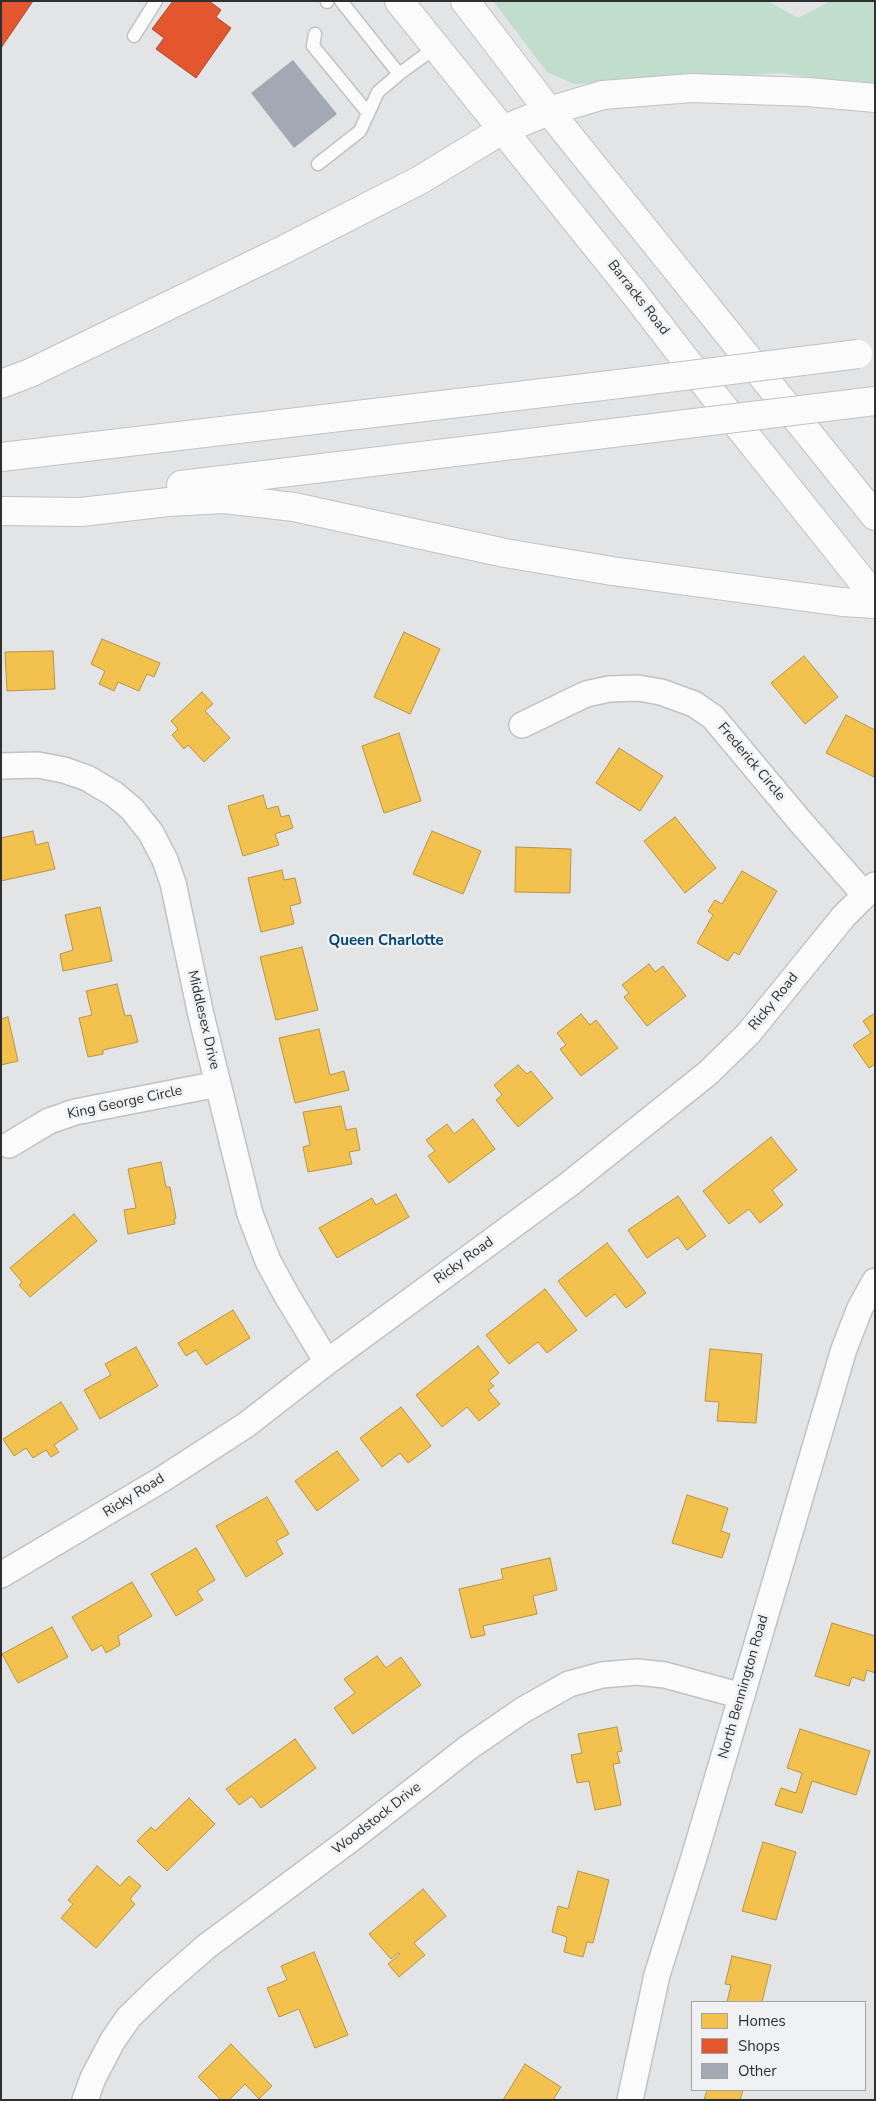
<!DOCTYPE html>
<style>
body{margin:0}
#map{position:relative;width:876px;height:2101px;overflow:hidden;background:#e3e4e5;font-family:"Nunito Sans",sans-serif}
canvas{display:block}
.frame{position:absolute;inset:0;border:2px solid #2e2f30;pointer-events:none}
.legend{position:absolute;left:691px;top:2001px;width:175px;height:90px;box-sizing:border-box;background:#eff1f3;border:1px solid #a2a3a5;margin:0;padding:6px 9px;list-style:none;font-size:15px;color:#2e2f30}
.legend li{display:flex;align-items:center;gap:10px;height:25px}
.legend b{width:25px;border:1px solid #a2a3a5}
</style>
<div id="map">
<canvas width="876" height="2101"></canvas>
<div class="frame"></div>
<ul class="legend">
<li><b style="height:14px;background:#f2c14e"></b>Homes</li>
<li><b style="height:14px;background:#e4572e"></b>Shops</li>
<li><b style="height:14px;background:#a3a9b4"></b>Other</li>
</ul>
</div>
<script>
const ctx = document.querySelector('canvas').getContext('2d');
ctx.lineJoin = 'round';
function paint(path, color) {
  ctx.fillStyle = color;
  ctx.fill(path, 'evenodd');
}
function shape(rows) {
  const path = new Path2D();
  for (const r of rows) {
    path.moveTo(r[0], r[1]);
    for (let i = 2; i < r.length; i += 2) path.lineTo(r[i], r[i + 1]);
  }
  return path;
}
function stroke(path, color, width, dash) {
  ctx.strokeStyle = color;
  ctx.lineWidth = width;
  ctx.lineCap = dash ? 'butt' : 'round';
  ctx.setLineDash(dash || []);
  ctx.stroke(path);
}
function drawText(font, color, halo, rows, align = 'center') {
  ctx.font = font + ' "Nunito Sans",sans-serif';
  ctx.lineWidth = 5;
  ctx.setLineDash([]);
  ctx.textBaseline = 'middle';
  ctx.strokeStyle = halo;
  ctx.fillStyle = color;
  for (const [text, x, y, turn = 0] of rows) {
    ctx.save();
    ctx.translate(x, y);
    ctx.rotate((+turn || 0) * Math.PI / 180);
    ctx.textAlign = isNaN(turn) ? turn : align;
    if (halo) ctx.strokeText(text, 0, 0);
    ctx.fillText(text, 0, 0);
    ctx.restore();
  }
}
paint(shape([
 [493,1,768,1,798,18,831,1,875,1,875,89,781,73,574,84,547,72]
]), '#c1ddcb');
const homes = shape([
 [404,632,440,649,410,714,374,697,404,632],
 [102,639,160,663,154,677,147,674,139,691,118,682,114,691,99,684,105,671,91,664,102,639],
 [53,651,55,689,7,691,5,652,53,651],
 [804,656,838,697,805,724,771,683,804,656],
 [202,692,213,704,205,711,230,738,204,762,188,745,184,749,172,735,178,729,171,721,202,692],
 [846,715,875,730,874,777,826,753,846,715],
 [399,733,421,801,384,813,362,746,399,733],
 [619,748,663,776,640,811,596,783,619,748],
 [263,795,267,809,278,806,281,817,289,815,293,828,275,834,279,845,243,856,228,806,263,795],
 [675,817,716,868,685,893,644,841,675,817],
 [33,831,36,845,48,842,55,869,1,881,1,838,33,831],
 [432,831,481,851,463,894,413,874,432,831],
 [516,847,571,849,570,893,515,892,516,847],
 [282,870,284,880,295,878,301,903,290,906,294,924,261,932,248,878,282,870],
 [742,871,777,891,739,955,734,952,728,961,697,943,713,915,708,911,715,900,722,904,742,871],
 [100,907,112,961,63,971,60,954,73,950,65,915,100,907],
 [302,947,318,1010,276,1020,260,957,302,947],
 [649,964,655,972,663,966,686,996,647,1026,624,997,629,993,622,985,649,964],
 [117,984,125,1016,131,1015,138,1042,103,1050,103,1054,88,1057,79,1018,92,1015,86,991,117,984],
 [875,1013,875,1064,869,1068,853,1045,871,1033,863,1021,875,1013],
 [581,1014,590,1025,596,1020,618,1048,581,1076,560,1049,566,1045,557,1033,581,1014],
 [8,1017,18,1061,1,1065,1,1019,8,1017],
 [319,1029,330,1075,344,1071,349,1090,295,1103,279,1038,319,1029],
 [518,1065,527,1074,531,1071,553,1098,518,1127,496,1100,502,1095,494,1085,518,1065],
 [341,1106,346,1130,356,1128,360,1150,349,1152,352,1164,308,1172,303,1147,310,1145,303,1112,341,1106],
 [473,1119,495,1149,449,1183,428,1156,435,1151,426,1140,447,1124,454,1134,473,1119],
 [771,1137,797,1170,772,1190,783,1205,760,1223,749,1209,729,1224,703,1191,771,1137],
 [161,1162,166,1187,170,1187,176,1218,174,1219,175,1224,128,1234,124,1210,136,1208,128,1169,161,1162],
 [396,1194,409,1217,337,1258,319,1228,372,1198,376,1205,396,1194],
 [678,1196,706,1236,687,1250,678,1237,647,1258,628,1230,678,1196],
 [74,1214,97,1241,30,1297,19,1285,22,1282,10,1268,74,1214],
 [607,1243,646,1293,626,1308,615,1294,586,1317,558,1281,607,1243],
 [545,1289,577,1330,547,1353,538,1342,509,1364,486,1335,545,1289],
 [233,1310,250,1338,206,1365,196,1350,186,1356,178,1343,233,1310],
 [478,1346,499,1373,489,1381,494,1386,488,1390,500,1404,479,1421,467,1407,442,1427,416,1395,478,1346],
 [136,1347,158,1386,100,1419,84,1390,111,1375,105,1364,136,1347],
 [710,1349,762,1354,756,1423,717,1421,719,1402,705,1401,710,1349],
 [61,1402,78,1429,54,1445,59,1452,51,1457,46,1450,33,1458,26,1448,14,1456,3,1439,61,1402],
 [401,1407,431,1446,408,1463,400,1453,382,1467,360,1438,401,1407],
 [337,1451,359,1480,317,1511,295,1481,337,1451],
 [687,1495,728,1508,721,1531,730,1534,722,1558,672,1543,687,1495],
 [267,1497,289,1534,276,1541,283,1554,246,1577,216,1526,267,1497],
 [196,1548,215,1580,197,1591,203,1600,176,1616,151,1574,196,1548],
 [550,1558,557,1590,533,1596,537,1614,483,1626,485,1635,471,1638,459,1589,503,1579,501,1569,550,1558],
 [132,1582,152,1616,118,1636,120,1645,106,1653,102,1645,92,1651,72,1617,132,1582],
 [832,1623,875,1636,875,1673,867,1670,864,1681,852,1677,849,1686,815,1676,832,1623],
 [52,1627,68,1657,18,1683,2,1654,52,1627],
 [377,1656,386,1668,401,1657,421,1685,353,1734,334,1708,355,1693,344,1679,377,1656],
 [617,1727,622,1751,617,1752,620,1763,613,1764,621,1805,595,1810,589,1781,577,1783,571,1755,582,1753,578,1734,617,1727],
 [800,1729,870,1751,856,1795,812,1781,802,1813,775,1805,781,1788,796,1793,802,1773,787,1768,800,1729],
 [295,1739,316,1768,261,1808,252,1796,239,1805,226,1789,295,1739],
 [189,1798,215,1824,167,1871,137,1841,151,1827,155,1831,189,1798],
 [763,1842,796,1852,776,1920,742,1911,763,1842],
 [97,1866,120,1886,129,1876,141,1886,130,1899,135,1904,96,1948,61,1918,73,1904,68,1900,97,1866],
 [578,1871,609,1880,593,1943,587,1942,583,1957,564,1952,567,1937,552,1932,558,1906,568,1909,578,1871],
 [423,1889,446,1916,414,1943,425,1955,399,1977,388,1964,400,1954,398,1953,391,1959,369,1934,423,1889],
 [314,1952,348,2035,315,2048,299,2009,279,2017,267,1988,287,1980,281,1966,314,1952],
 [732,1956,771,1965,762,2002,727,2002,731,1985,725,1984,732,1956],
 [231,2044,272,2086,259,2099,245,2084,229,2100,221,2100,198,2077,231,2044],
 [525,2064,561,2087,553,2100,503,2100,525,2064],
 [707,2090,743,2090,740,2100,704,2100,707,2090]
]);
paint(homes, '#f2c14e');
stroke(homes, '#b79545', 1);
const shops = shape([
 [1,1,33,1,1,48,1,1],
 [173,1,209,1,221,10,216,17,231,28,196,78,156,49,164,38,152,29,173,1]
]);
paint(shops, '#e4572e');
stroke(shops, '#ad4b2f', 1);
paint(shape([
 [293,60,337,114,294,148,251,93]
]), '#a3a9b4');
const service = shape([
 [341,1,399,74,436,47],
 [327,2,327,1],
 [315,34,313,46,368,113],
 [134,36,156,1],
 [318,164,360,131,378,92,399,74]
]);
const minor = shape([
 [522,725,586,694,609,689,638,688,661,692,694,704,713,717,799,820,864,894],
 [1,766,38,765,64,770,87,778,114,794,132,809,151,833,165,860,173,883,201,1015,250,1214,268,1261,287,1296,327,1362],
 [9,1145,49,1121,75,1112,218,1084],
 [1,1575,161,1480,246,1425,327,1362,568,1185,708,1073,748,1034,844,916,875,885],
 [85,2100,93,2078,113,2040,129,2017,160,1987,207,1946,351,1839,469,1747,523,1710,569,1684,602,1675,637,1672,665,1675,742,1696],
 [630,2100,657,1975,695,1854,844,1349,860,1308,875,1281]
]);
const primary = shape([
 [399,1,634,293,685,359,875,597],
 [465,1,549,111,875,516]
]);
const motorway = shape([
 [1,384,30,373,283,250,420,180,502,130,549,111,603,95,692,88,808,92,875,98],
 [1,457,619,384],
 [181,485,637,430],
 [1,511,81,512,168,502,224,499,294,507,505,553,612,571,842,602,875,604]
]);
stroke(service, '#c1c2c3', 15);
stroke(minor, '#c1c2c3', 28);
stroke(primary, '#c1c2c3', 30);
stroke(motorway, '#c1c2c3', 30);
stroke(service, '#fbfbfb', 12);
stroke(minor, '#fbfbfb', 25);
stroke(primary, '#fbfbfb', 28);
stroke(motorway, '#fbfbfb', 28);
const motorwayBridge = shape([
 [619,384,858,354],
 [637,430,875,401]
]);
stroke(motorwayBridge, '#c1c2c3', 30, []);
stroke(motorwayBridge, '#fbfbfb', 28);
drawText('14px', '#2e2f30', '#eff1f3', [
 ["Barracks Road",638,298,52],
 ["Frederick Circle",751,762,50],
 ["Ricky Road",774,1002,-51],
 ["Middlesex Drive",203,1020,77],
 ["King George Circle",125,1103,-12],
 ["Ricky Road",464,1261,-36],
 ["Ricky Road",134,1496,-32],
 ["North Bennington Road",744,1687,-74],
 ["Woodstock Drive",377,1819,-38]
]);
drawText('bold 15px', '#024574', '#eff1f3', [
 ["Queen Charlotte",386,941]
]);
</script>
